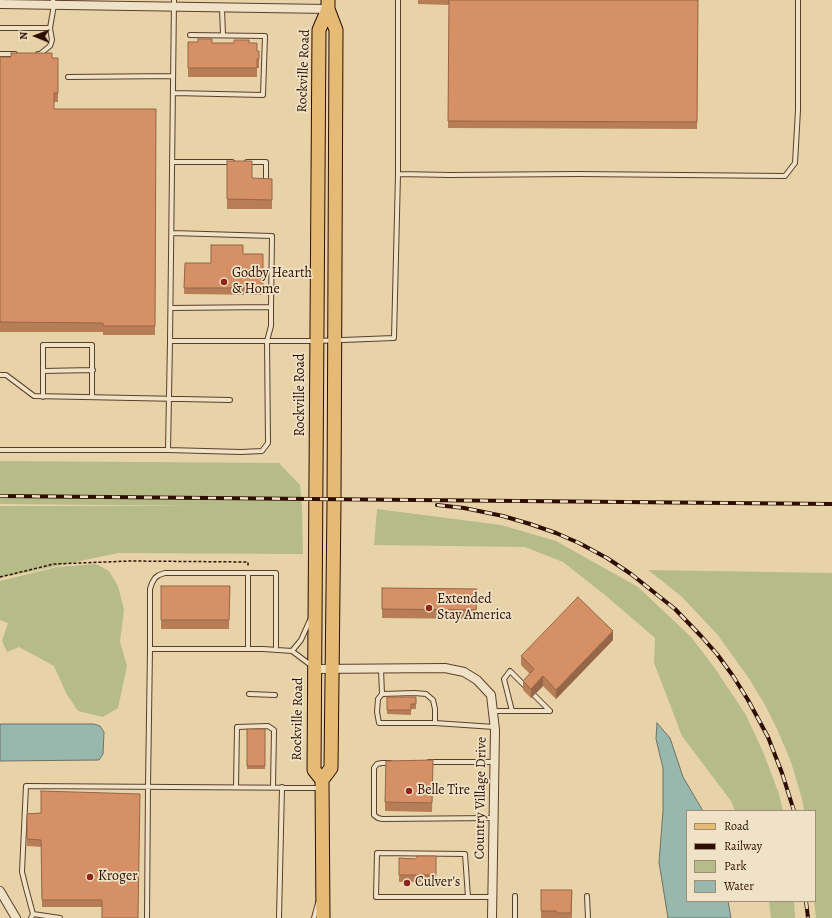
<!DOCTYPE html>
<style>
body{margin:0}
#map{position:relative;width:832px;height:918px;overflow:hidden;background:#e8d3a8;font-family:Alegreya,serif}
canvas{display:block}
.legend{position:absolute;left:686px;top:810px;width:130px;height:92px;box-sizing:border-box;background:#f0e2c6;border:1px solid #a28d77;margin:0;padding:5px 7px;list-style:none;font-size:12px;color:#2e0e00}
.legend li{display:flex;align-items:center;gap:8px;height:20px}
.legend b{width:20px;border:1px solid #a28d77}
.north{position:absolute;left:16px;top:16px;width:40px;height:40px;-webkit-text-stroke:3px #f0e2c6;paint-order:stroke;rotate:271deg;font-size:11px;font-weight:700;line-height:16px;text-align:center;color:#2e0e00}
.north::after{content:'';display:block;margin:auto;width:14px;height:18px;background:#2e0e00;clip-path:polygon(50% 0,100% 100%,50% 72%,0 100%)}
</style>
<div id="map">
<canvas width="832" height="918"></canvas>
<ul class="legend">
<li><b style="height:5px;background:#e4ba74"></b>Road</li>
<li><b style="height:5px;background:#2e0e00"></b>Railway</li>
<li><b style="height:11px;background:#b5bc88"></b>Park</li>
<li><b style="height:11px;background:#98b7ad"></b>Water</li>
</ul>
<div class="north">N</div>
</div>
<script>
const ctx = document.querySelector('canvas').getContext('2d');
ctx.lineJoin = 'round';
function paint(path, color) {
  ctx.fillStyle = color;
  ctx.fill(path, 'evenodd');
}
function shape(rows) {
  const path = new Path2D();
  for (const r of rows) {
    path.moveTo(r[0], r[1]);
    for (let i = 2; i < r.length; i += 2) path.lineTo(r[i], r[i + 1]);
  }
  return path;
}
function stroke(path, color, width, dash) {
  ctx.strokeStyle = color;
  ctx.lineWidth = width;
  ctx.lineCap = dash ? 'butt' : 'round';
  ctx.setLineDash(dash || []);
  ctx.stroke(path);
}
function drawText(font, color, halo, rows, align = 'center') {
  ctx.font = font + ' Alegreya,serif';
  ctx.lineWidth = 3.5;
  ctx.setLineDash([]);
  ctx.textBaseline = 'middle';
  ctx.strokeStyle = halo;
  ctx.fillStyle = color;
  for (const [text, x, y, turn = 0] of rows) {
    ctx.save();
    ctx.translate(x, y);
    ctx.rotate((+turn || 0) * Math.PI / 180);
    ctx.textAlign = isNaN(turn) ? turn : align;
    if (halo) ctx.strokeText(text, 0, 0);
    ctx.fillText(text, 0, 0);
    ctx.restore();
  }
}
paint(shape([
 [0,461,279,463,300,485,302,507,303,554,118,553,0,578,0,506,200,506,0,504],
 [377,509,501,525,556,541,638,587,691,637,714,667,746,715,764,754,779,794,783,811,735,811,731,801,682,736,654,663,655,638,605,595,563,562,525,547,374,545],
 [96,564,109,571,118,586,124,610,120,642,127,666,118,708,103,717,78,711,66,693,54,666,19,647,7,652,2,641,8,623,0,620,0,581,57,567],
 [648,570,832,573,832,918,816,918,814,901,815,901,815,811,804,811,802,799,791,762,777,729,765,705,750,680,717,634,681,596],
 [769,901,794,901,795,918,771,918]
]), '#b5bc88');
const water = shape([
 [657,723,670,738,683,777,703,811,687,811,687,901,728,901,731,918,668,918,659,862,663,811,663,768,656,739,657,723],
 [1,724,94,724,100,726,104,732,103,754,99,760,0,761,0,725,1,724]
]);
paint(water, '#98b7ad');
stroke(water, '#6e7368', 1);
const service = shape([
 [398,0,398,174,450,175,578,174,785,176,795,163,798,110,798,0],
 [222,8,223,35],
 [0,28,50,28,54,5,53,0],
 [0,54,15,54],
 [38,54,40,54,50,46,52,40,50,28],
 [68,77,173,76],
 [173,93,263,95,265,36,190,35],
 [172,162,232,162],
 [247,162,266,162,266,181],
 [172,233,272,236,271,307],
 [170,341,174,0],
 [43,371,93,370],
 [0,375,6,375,34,396,230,400],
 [43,397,43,345,92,345,92,397],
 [0,450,168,450,170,341,317,341,394,338,398,174],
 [168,450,241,452,262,451,268,443,267,341,271,326,271,307,171,308],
 [248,573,248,649],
 [150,649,150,589,152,583,155,578,159,575,165,573,276,573,276,650],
 [292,651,301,640,310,620],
 [381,669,382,694],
 [249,694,275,695],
 [534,695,550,711],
 [493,711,550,711],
 [512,711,504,679,510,671,526,687],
 [435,723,435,709,433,700,426,694,415,693,382,694,378,699,377,712,379,723,435,723,494,727],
 [429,762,494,762],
 [390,763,382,763,377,764,374,768,374,815,378,818,382,819,494,818],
 [236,787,237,727,268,726,274,730,273,787],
 [515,896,515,918],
 [587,896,588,918],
 [468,897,465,854,377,853,376,897,492,897],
 [33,914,60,918],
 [31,918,33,914,26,888,22,872,26,786,320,788],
 [147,918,148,786,150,649,263,649,292,651,312,666],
 [279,918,282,787],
 [314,918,318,903]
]);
const minor = shape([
 [0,4,328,9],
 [315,669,445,668,464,672,477,680,491,695,495,730,492,918],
 [0,891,16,918]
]);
const primary = shape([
 [322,780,314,770,319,30,328,9],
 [323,918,322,780,331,768,334,503,336,30,328,9,328,0]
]);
stroke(service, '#5c3f2a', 6);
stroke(minor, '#5c3f2a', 10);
stroke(primary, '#2e0e00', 15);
stroke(shape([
 [0,577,54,564,131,561,248,562,248,567]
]), '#2e0e00', 1.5, [3, 2]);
stroke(service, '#f0e2c6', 4);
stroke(minor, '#f0e2c6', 8);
stroke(primary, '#e4ba74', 13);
const rail = shape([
 [0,496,832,504],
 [437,505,464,508,503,516,530,524,556,533,579,543,607,558,631,574,675,609,701,636,717,654,733,676,748,700,768,737,782,773,794,811],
 [806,901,808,918]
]);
stroke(rail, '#2e0e00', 4);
stroke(rail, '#f0e2c6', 2.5, [8]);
paint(shape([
 [418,0,698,0,697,129,448,128,449,5,418,4],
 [188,42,212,43,249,43,257,51,259,51,259,68,257,68,257,77,188,77],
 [0,57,58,58,58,102,54,102,54,109,156,109,155,335,103,335,103,332,0,332],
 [227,161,252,178,272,179,272,209,227,209],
 [243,254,263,254,263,295,184,294,185,263,211,263],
 [161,586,230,586,229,629,161,629],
 [382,588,477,589,476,619,382,618],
 [613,640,556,699,543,686,531,698,523,690,523,681,530,674,521,665,521,656],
 [387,697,416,697,416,709,411,709,411,715,387,714],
 [247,729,265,729,265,769,247,769],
 [433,760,432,812,385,811,385,802],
 [140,794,102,907,42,907,41,847,27,846,27,814,41,813],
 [436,856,436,882,399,882,399,858,415,859],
 [541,890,572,890,572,918,541,918]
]), '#b77d57');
paint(shape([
 [613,631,613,640,556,699,556,690],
 [543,676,543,686,531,698,531,689]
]), '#956647');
const building = shape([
 [449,0,698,0,697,122,448,121,449,0],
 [198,39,212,39,212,43,234,43,234,40,249,40,249,43,257,43,257,51,259,51,259,59,257,59,257,68,188,68,188,42,198,42,198,39],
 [11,53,52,53,52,58,58,58,58,93,54,93,54,109,156,109,155,326,103,326,103,323,0,322,0,57,11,57,11,53],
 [227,161,252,161,252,178,272,179,272,200,227,199,227,161],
 [211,245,243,245,243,254,263,254,263,288,184,288,185,263,211,263,211,245],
 [161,586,230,586,229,620,161,620,161,586],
 [382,588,477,589,476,610,382,609,382,588],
 [578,597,613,631,556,690,543,676,531,689,523,681,534,669,521,656,578,597],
 [387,697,416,697,416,704,411,704,411,710,387,710,387,697],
 [247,729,265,729,265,766,247,766,247,729],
 [433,760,432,803,385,802,386,761,433,760],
 [41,791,140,794,138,918,102,918,102,900,42,900,41,840,27,839,27,814,41,813,41,791],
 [418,856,436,856,436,875,399,875,399,858,415,859,418,856],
 [541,890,572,890,571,913,557,913,556,911,541,911,541,890]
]);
paint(building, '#d59165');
stroke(building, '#956647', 1);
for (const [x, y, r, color] of [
 [224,282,4,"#8f2418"],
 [429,608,4,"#8f2418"],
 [409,791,4,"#8f2418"],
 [90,877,4,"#8f2418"],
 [407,883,4,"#8f2418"]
]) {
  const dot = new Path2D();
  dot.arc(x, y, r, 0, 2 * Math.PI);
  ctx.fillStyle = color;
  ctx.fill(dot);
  stroke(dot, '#f0e2c6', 1.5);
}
drawText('14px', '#2e0e00', '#f0e2c6', [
 ["Rockville Road",304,71,-88],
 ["Rockville Road",301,395,-90],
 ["Rockville Road",298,719,-89],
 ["Country Village Drive",481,798,-89]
]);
drawText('14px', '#2e0e00', '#f0e2c6', [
 ["Godby Hearth",232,274],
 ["& Home",232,290],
 ["Extended",437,600],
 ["Stay America",437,616],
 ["Belle Tire",417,791],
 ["Kroger",98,877],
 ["Culver's",415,883]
], 'left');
</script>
